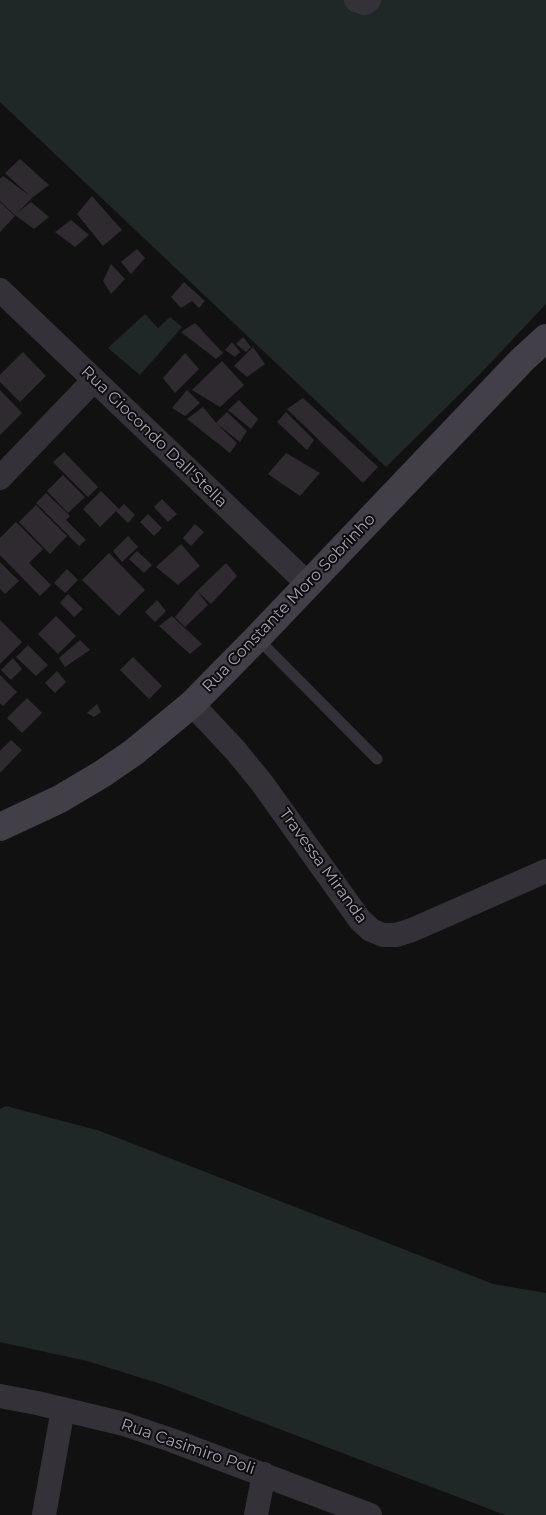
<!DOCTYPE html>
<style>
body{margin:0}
canvas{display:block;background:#121112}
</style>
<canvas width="546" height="1515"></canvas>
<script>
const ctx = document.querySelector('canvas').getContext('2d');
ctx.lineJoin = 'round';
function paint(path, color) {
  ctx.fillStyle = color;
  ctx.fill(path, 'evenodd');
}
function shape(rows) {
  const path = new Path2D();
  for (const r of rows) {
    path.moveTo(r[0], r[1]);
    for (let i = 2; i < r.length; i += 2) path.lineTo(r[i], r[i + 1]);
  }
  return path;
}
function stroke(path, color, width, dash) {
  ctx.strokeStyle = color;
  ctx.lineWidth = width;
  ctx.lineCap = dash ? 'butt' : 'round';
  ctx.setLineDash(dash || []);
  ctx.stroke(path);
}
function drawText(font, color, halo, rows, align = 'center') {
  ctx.font = font + ' Montserrat,sans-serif';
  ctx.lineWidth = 4;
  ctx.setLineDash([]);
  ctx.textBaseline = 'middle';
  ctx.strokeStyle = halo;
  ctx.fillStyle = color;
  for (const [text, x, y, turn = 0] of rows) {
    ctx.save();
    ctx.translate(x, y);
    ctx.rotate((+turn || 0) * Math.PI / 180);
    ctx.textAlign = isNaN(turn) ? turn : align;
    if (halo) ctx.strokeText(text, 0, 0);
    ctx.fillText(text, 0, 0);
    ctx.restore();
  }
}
paint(shape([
 [0,0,546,0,546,304,480,374,386,467,0,102],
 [145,314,158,328,170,317,182,327,140,375,108,348],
 [6,1106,100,1131,493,1284,546,1293,546,1515,505,1515,164,1385,87,1361,0,1342,0,1109]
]), '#1f2827');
paint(shape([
 [20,159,49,185,32,198,17,213,31,202,49,217,34,229,15,215,0,201,0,179,3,176,30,196,5,173],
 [92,196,122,230,103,246,77,214],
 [0,202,15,216,0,232],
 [71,220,89,235,75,247,55,232],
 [137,249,145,258,131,274,121,262],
 [111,264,125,279,111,294,103,281],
 [184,282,205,301,199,308,192,301,181,308,171,297],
 [195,323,223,353,216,359,181,332],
 [243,337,251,347,246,352,236,344],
 [232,342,240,352,235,357,225,350],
 [253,347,265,364,247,377,234,366],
 [23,352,46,376,20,402,0,382,0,375],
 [185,353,199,369,175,393,163,378],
 [222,361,244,385,220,407,192,390],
 [0,390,22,413,0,435],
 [187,390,200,403,185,416,172,408],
 [303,398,378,467,363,483,287,409],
 [239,400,258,419,251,429,228,410],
 [203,407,217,424,237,443,230,453,187,419],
 [227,412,247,431,240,442,216,423],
 [286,412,314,440,307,450,277,422],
 [64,452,98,487,88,497,53,462],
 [286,453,320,473,300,496,268,474],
 [63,475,85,497,68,513,47,491],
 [101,491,119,509,124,504,135,515,128,523,116,511,100,527,83,509],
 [46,493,70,516,66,520,86,540,79,546,36,503],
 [162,499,177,514,168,522,154,507],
 [36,505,67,536,50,554,19,522],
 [148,514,162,528,154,536,140,522],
 [16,522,43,549,29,563,51,585,40,596,0,555,0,538],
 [195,524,204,532,191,546,183,538],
 [128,536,138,547,122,562,113,551],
 [181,544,200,566,178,585,156,567],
 [137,551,152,565,144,573,129,559],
 [109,553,145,590,119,616,82,580],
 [0,562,19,581,5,594,0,589],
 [226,563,237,576,211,604,197,591],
 [67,569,78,580,65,593,54,583],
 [197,591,208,605,185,627,175,617],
 [68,594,83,609,74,617,60,603],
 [157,600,166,611,155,622,145,612],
 [56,616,76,636,58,654,38,634],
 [172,616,202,644,190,654,159,626],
 [0,620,22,642,0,664],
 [80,640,90,650,65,667,59,658],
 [28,645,48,665,36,676,16,657],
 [133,657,162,686,149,699,120,670],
 [13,658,22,669,11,680,1,670],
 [57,671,66,682,55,693,45,683],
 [0,675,17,692,3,706,0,703],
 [27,698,42,713,22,733,7,718],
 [97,704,101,712,94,717,87,713],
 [11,740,22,750,0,773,0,751]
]), '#2e2a2f');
stroke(shape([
 [257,638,377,759]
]), '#353138', 11);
stroke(shape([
 [356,0,365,3,369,0],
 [0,290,308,584],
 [0,478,94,380],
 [192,704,235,750,262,783,360,920,371,930,383,935,396,935,412,930,546,871],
 [0,1396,37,1403,124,1424,171,1440,370,1515],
 [44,1515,63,1409],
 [256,1515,264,1474]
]), '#353138', 24);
stroke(shape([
 [0,827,60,799,102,774,134,752,192,704,257,638,522,360,546,338]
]), '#433f48', 28);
drawText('16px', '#a9a0b5', '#0d0c0d', [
 ["Rua Giocondo Dall'Stella",154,437,44],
 ["Rua Constante Moro Sobrinho",289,603,-46],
 ["Travessa Miranda",323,866,54],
 ["Rua Casimiro Poli",188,1447,19]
]);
</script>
